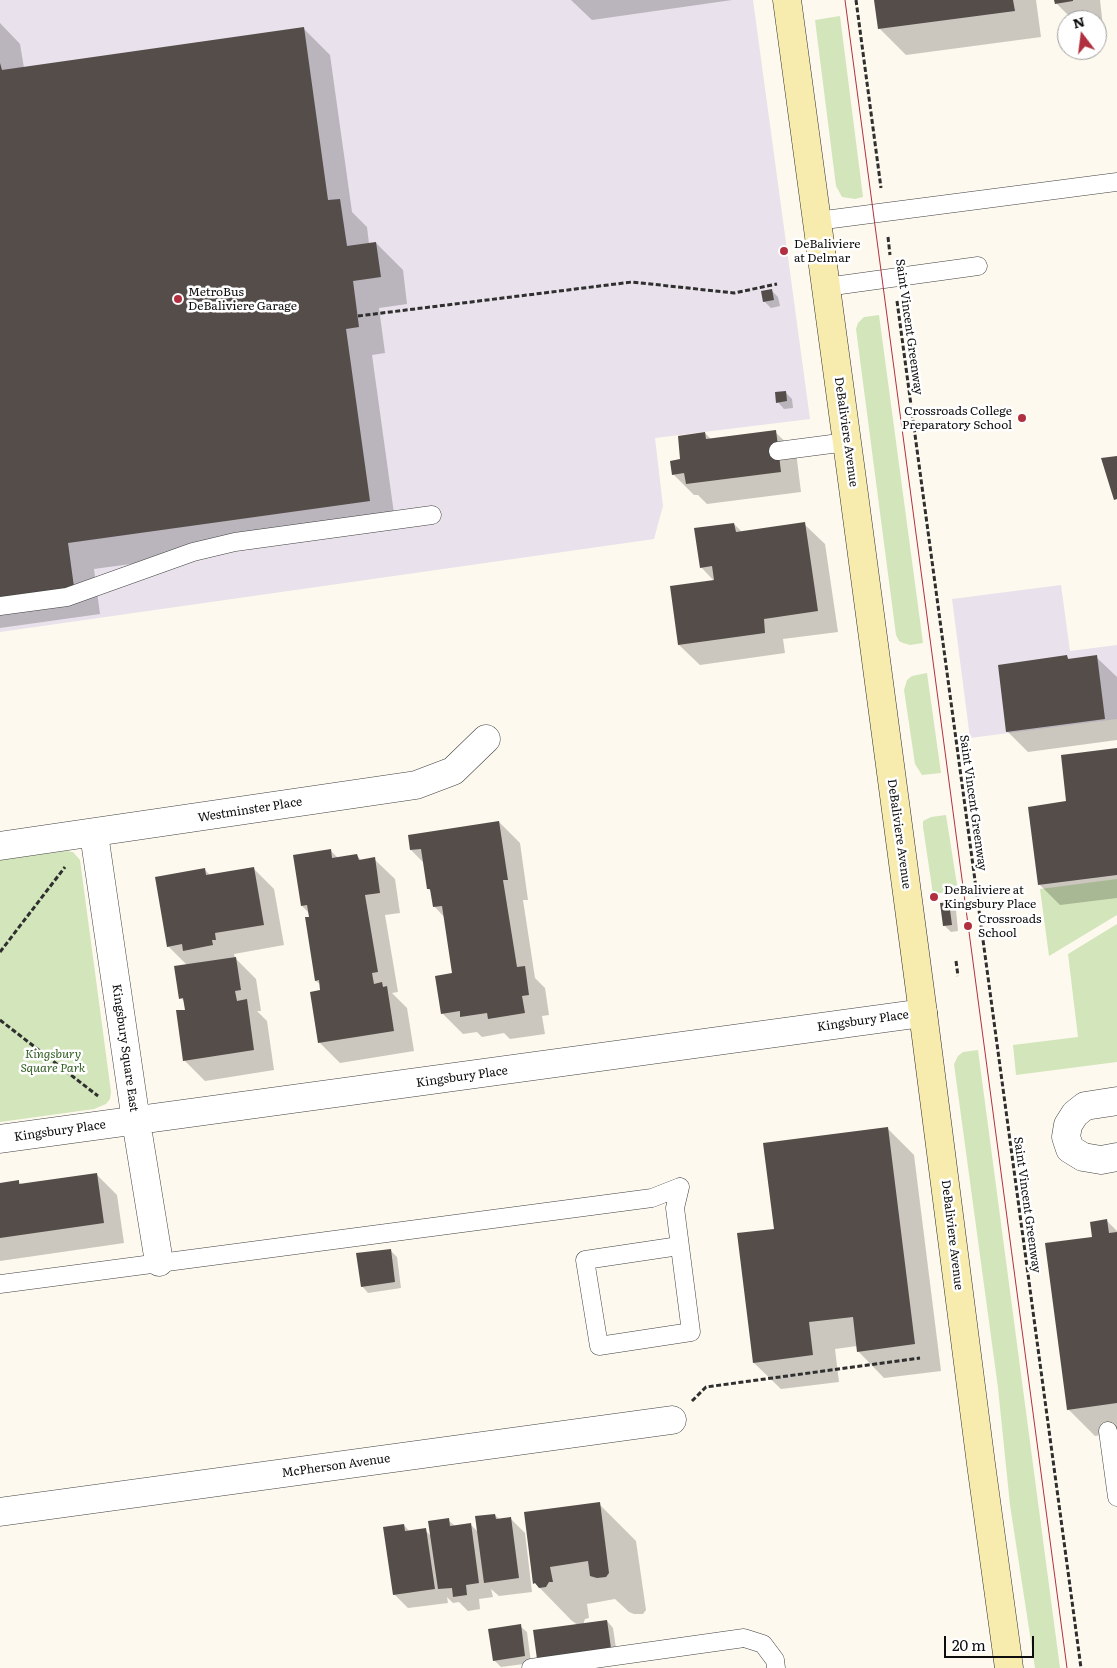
<!DOCTYPE html>
<style>
body{margin:0}
#map{position:relative;width:1117px;height:1668px;overflow:hidden;background:#fef9ee;font-family:Literata,serif}
canvas{display:block}
.north{position:absolute;left:1057px;top:10px;width:50px;height:50px;box-sizing:border-box;background:#fff;border:1px solid #9e9e9e;border-radius:50%;rotate:345deg;font-size:14px;font-weight:700;line-height:20px;text-align:center;color:#0d0d0d}
.north::after{content:'';display:block;margin:auto;width:18px;height:22px;background:#b1303f;clip-path:polygon(50% 0,100% 100%,50% 72%,0 100%)}
.scale{position:absolute;left:944px;top:1636px;width:90px;height:22px;box-sizing:border-box;border:2px solid #0d0d0d;border-top:0;padding-left:6px;font-size:15px;line-height:18px;white-space:nowrap;color:#0d0d0d;-webkit-text-stroke:4px #fff;paint-order:stroke}
</style>
<div id="map">
<canvas width="1117" height="1668"></canvas>
<div class="north">N</div>
<div class="scale">20 m</div>
</div>
<script>
const ctx = document.querySelector('canvas').getContext('2d');
ctx.lineJoin = 'round';
function paint(path, color) {
  ctx.fillStyle = color;
  ctx.fill(path, 'evenodd');
}
function shape(rows) {
  const path = new Path2D();
  for (const r of rows) {
    path.moveTo(r[0], r[1]);
    for (let i = 2; i < r.length; i += 2) path.lineTo(r[i], r[i + 1]);
  }
  return path;
}
function stroke(path, color, width, dash) {
  ctx.strokeStyle = color;
  ctx.lineWidth = width;
  ctx.lineCap = dash ? 'butt' : 'round';
  ctx.setLineDash(dash || []);
  ctx.stroke(path);
}
function drawText(font, color, halo, rows, align = 'center') {
  ctx.font = font + ' Literata,serif';
  ctx.lineWidth = 5;
  ctx.setLineDash([]);
  ctx.textBaseline = 'middle';
  ctx.strokeStyle = halo;
  ctx.fillStyle = color;
  for (const [text, x, y, turn = 0] of rows) {
    ctx.save();
    ctx.translate(x, y);
    ctx.rotate((+turn || 0) * Math.PI / 180);
    ctx.textAlign = isNaN(turn) ? turn : align;
    if (halo) ctx.strokeText(text, 0, 0);
    ctx.fillText(text, 0, 0);
    ctx.restore();
  }
}
paint(shape([
 [0,0,753,0,810,419,655,438,663,506,654,539,0,632],
 [1061,585,1070,651,1117,645,1117,719,970,738,952,599]
]), '#e9e1eb');
paint(shape([
 [840,16,863,197,855,199,842,197,836,186,815,20],
 [879,315,923,643,910,645,903,643,899,641,896,635,856,329,858,323,864,317],
 [927,673,941,773,922,775,915,764,904,690,907,680,912,676],
 [946,815,958,891,933,894,923,827,923,821,931,817],
 [66,851,73,852,80,860,111,1092,110,1099,106,1104,94,1109,0,1122,0,860],
 [1117,879,1117,915,1049,956,1040,889],
 [1117,924,1117,1062,1016,1075,1013,1045,1078,1037,1068,954],
 [978,1050,1060,1668,1035,1668,1010,1505,998,1388,954,1064,958,1056,963,1052]
]), '#d3e5ba');
paint(shape([
 [571,0,732,0,592,20],
 [875,0,1036,0,1041,37,906,55,879,28],
 [1055,0,1100,0,1103,27,1097,28,1097,20,1073,20,1056,3],
 [0,23,20,44,24,68,303,28,330,55,352,212,367,227,369,244,376,243,403,270,407,304,379,308,385,353,372,355,396,528,94,569,100,614,0,628],
 [772,291,778,297,780,306,771,308,764,301],
 [785,392,792,399,793,408,784,409,778,402],
 [775,432,796,452,801,492,707,504,698,495,694,495,674,475,682,460,705,433,712,440],
 [734,524,742,532,804,524,825,544,838,632,783,639,785,653,700,665,679,645,714,581,701,567],
 [1067,657,1070,660,1096,657,1117,677,1117,740,1028,752,1007,731],
 [1117,749,1117,898,1060,905,1040,885,1067,802],
 [499,822,520,843,528,900,523,900,535,978,545,988,549,1015,542,1016,545,1034,510,1039,504,1033,482,1037,477,1032,463,1034,443,1014,454,974,445,918,434,906,431,892,428,888,424,863,411,850],
 [331,851,338,858,357,856,362,861,374,859,395,879,400,913,385,915,398,992,392,993,407,1008,414,1051,340,1063,319,1042,322,991,321,985,316,981,306,918,311,918,310,914,302,906],
 [253,868,274,889,284,945,234,954,235,958,256,979,261,1011,257,1011,267,1021,274,1070,205,1081,184,1060,186,1011,185,1002,181,998,187,965,168,946,205,870,210,875],
 [949,903,956,910,958,931,951,932,944,925],
 [888,1129,914,1155,941,1371,884,1378,858,1351,857,1346,835,1349,839,1382,781,1389,754,1363,775,1230],
 [97,1175,117,1195,124,1243,0,1261,0,1184,18,1181,22,1185],
 [1107,1221,1117,1231,1117,1433,1095,1436,1068,1409,1094,1238],
 [390,1250,397,1257,401,1288,368,1293,362,1286],
 [599,1504,636,1541,646,1610,643,1614,634,1614,629,1612,615,1599,587,1604,589,1618,585,1619,583,1625,607,1621,613,1628,617,1655,571,1620,535,1583],
 [495,1515,500,1520,511,1519,525,1533,532,1592,499,1596,491,1589,493,1597,479,1599,480,1609,468,1611,459,1602,453,1603,447,1597,448,1603,408,1608,394,1594,404,1525,410,1532,425,1530,431,1536,448,1520,455,1526,470,1524,478,1532],
 [520,1626,527,1632,531,1663,501,1667,494,1660]
]), '#0003');
paint(shape([
 [874,0,1013,0,1015,11,878,29],
 [1054,0,1073,0,1073,1,1055,4],
 [304,27,328,200,340,199,347,246,376,242,381,277,353,281,359,327,346,329,370,501,68,543,74,587,0,598,0,63,2,70],
 [772,289,774,300,763,302,761,291],
 [786,391,787,401,776,403,775,392],
 [776,430,781,472,686,484,684,473,672,475,670,461,680,459,678,436,705,432,706,439],
 [1117,456,1117,499,1114,500,1101,458],
 [805,522,818,611,764,619,765,633,678,645,670,586,714,580,712,566,700,568,694,528,734,523,736,532],
 [1067,655,1068,659,1097,655,1105,719,1006,732,998,665],
 [1117,748,1117,875,1038,885,1028,807,1066,801,1061,755],
 [499,821,508,880,503,880,517,967,525,966,529,995,522,996,525,1013,488,1019,487,1013,460,1017,460,1011,441,1014,435,976,452,973,442,906,433,907,430,889,427,889,421,849,410,850,408,835],
 [331,849,332,858,357,854,359,860,375,857,380,893,365,895,378,972,372,973,374,984,382,982,383,987,387,986,394,1031,318,1043,310,992,320,990,319,980,315,981,305,917,309,917,307,905,301,906,293,855],
 [254,867,264,925,215,933,216,940,212,940,213,945,183,951,182,944,167,947,155,877,205,868,206,875],
 [949,902,952,925,943,926,940,903],
 [236,957,241,990,235,991,237,1001,247,999,254,1050,183,1061,176,1010,185,1010,183,998,179,999,174,966],
 [888,1127,915,1344,857,1352,853,1317,809,1322,813,1355,753,1363,737,1233,774,1229,763,1143],
 [97,1173,104,1223,0,1238,0,1183,19,1180,19,1184],
 [1107,1219,1109,1233,1117,1232,1117,1403,1067,1410,1045,1243,1092,1237,1090,1222],
 [391,1249,395,1282,361,1287,356,1253],
 [600,1502,609,1573,606,1577,597,1578,590,1576,588,1561,550,1567,553,1582,549,1582,546,1587,539,1588,535,1583,533,1584,524,1512],
 [495,1514,496,1519,511,1517,519,1578,484,1583,475,1516],
 [449,1518,450,1526,471,1523,479,1583,466,1585,467,1595,453,1597,452,1588,438,1589,428,1521],
 [404,1524,405,1531,426,1528,435,1589,393,1595,383,1527],
 [607,1620,611,1648,537,1659,533,1630],
 [521,1624,525,1656,493,1661,488,1629]
]), '#544d4a');
const service = shape([
 [817,221,1117,182],
 [826,287,978,266],
 [778,451,847,442],
 [0,606,67,597,193,552,235,542,432,515],
 [679,1246,585,1260,599,1346,691,1332,675,1208,680,1187],
 [0,1284,652,1198,680,1187],
 [1108,1431,1117,1497],
 [531,1668,744,1638,763,1644,775,1660,776,1668]
]);
const minor = shape([
 [94,834,136,1121,159,1262],
 [0,846,416,785,453,771,486,739],
 [1117,1101,1085,1106,1075,1114,1068,1125,1066,1137,1070,1149,1083,1157,1101,1160,1117,1157],
 [0,1139,923,1013],
 [0,1512,672,1420]
]);
const secondary = shape([
 [787,0,851,472,923,1013,981,1464,1009,1668]
]);
stroke(service, '#404040', 19);
stroke(minor, '#404040', 29);
stroke(secondary, '#2f2f2f', 29);
stroke(shape([
 [856,0,881,188],
 [888,237,890,255],
 [897,301,1081,1668],
 [358,316,632,282,734,293,777,284],
 [0,952,65,867],
 [956,961,958,976],
 [0,1020,98,1096],
 [692,1401,706,1387,920,1358]
]), '#2f2f2f', 3, [5, 2.5]);
stroke(service, '#fff', 18);
stroke(minor, '#fff', 28);
stroke(secondary, '#f8ebae', 28);
stroke(shape([
 [845,0,1067,1668]
]), '#b1303f', 1);
for (const [x, y, r, color] of [
 [784,251,5,"#b1303f"],
 [178,299,5,"#b1303f"],
 [1022,418,5,"#b1303f"],
 [934,897,5,"#b1303f"],
 [968,926,5,"#b1303f"]
]) {
  const dot = new Path2D();
  dot.arc(x, y, r, 0, 2 * Math.PI);
  ctx.fillStyle = color;
  ctx.fill(dot);
  stroke(dot, '#fff', 2);
}
drawText('12px', '#0d0d0d', '#fff', [
 ["DeBaliviere",794,244],
 ["at Delmar",794,258],
 ["MetroBus",188,292],
 ["DeBaliviere Garage",188,306],
 ["Crossroads College",1012,411,"right"],
 ["Preparatory School",1012,425,"right"],
 ["DeBaliviere at",944,890],
 ["Kingsbury Place",944,904],
 ["Crossroads",978,919],
 ["School",978,933]
], 'left');
drawText('12px', '#0d0d0d', '#fff', [
 ["Saint Vincent Greenway",909,327,82],
 ["DeBaliviere Avenue",846,432,82],
 ["Saint Vincent Greenway",973,803,82],
 ["Westminster Place",250,810,-9],
 ["DeBaliviere Avenue",899,834,82],
 ["Kingsbury Place",863,1021,-8],
 ["Kingsbury Square East",125,1048,82],
 ["Kingsbury Place",462,1077,-8],
 ["Kingsbury Place",60,1131,-8],
 ["Saint Vincent Greenway",1027,1205,82],
 ["DeBaliviere Avenue",952,1235,83],
 ["McPherson Avenue",336,1466,-8]
]);
drawText('italic 12px', '#335f22', '#fff', [
 ["Kingsbury",53,1054],
 ["Square Park",53,1068]
]);
</script>
